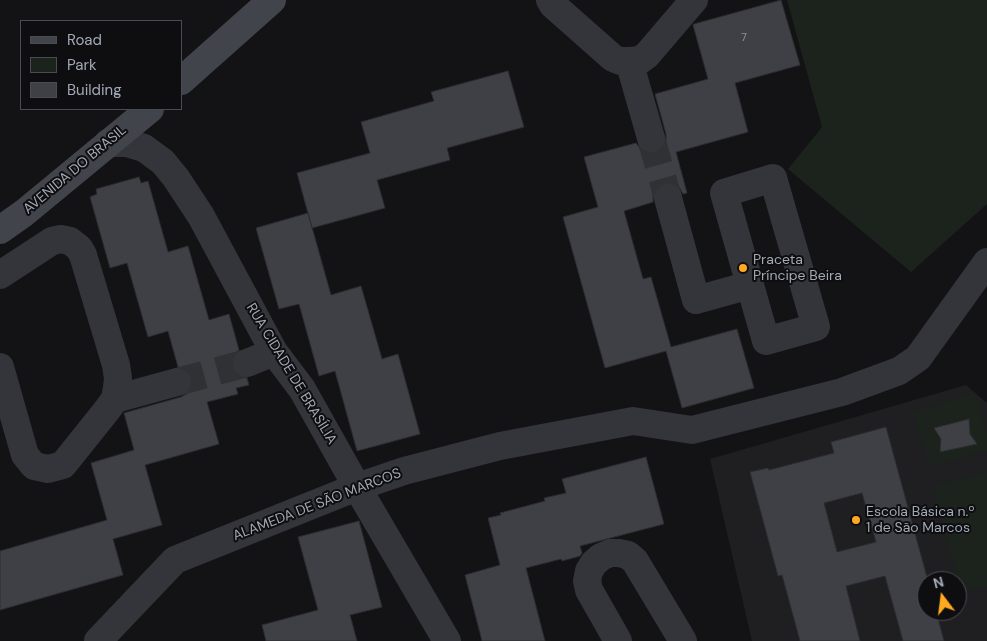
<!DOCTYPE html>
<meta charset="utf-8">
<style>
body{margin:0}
#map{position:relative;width:987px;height:641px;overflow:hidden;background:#131315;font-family:"DM Sans",sans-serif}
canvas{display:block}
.legend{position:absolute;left:20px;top:20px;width:162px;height:90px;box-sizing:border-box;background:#0e0e10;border:1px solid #4a4c53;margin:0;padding:6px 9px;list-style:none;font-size:15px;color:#a3aab7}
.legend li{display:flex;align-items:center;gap:10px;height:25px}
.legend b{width:25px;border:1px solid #4a4c53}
.north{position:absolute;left:917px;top:571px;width:50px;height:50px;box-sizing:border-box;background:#0e0e10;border:1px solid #4a4c53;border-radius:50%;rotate:345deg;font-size:14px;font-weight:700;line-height:20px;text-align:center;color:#a3aab7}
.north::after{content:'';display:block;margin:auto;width:18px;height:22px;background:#ffa921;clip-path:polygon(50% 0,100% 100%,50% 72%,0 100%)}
</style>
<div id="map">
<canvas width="987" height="641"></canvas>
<ul class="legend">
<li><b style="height:6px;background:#42444b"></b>Road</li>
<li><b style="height:14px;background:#1b231c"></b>Park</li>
<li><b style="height:14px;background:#3f4045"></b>Building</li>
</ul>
<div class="north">N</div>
</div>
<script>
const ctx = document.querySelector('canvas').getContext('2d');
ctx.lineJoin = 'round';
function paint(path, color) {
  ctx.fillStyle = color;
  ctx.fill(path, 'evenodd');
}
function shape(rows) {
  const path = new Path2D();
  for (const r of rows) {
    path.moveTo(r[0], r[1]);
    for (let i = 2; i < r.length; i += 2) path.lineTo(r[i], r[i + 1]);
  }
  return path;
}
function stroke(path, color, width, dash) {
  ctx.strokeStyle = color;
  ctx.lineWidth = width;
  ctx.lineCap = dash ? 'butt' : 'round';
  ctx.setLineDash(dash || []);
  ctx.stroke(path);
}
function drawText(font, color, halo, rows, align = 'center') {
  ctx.font = font + ' "DM Sans",sans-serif';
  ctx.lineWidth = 4;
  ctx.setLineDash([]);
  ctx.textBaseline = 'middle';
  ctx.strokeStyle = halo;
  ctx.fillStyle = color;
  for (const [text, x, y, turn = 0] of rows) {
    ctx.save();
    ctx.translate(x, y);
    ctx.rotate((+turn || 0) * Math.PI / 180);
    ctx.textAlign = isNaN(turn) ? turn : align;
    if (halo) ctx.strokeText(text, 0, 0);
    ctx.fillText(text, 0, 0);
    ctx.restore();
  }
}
paint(shape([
 [966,385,987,403,987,641,752,641,710,459],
 [927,581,957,581,957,611,927,611]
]), '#1f1f22');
paint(shape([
 [787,0,987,0,987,204,911,272,788,169,822,127],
 [975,393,987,433,987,450,930,467,913,412],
 [987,472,987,586,961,593,933,486]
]), '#1b231c');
const building = shape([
 [781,0,800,65,735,83,748,132,676,152,687,193,683,194,679,187,672,183,664,183,657,187,653,195,653,202,624,211,643,279,651,277,671,347,737,329,754,388,682,408,666,351,605,368,563,217,598,207,584,157,636,143,641,150,648,153,656,153,663,148,666,141,666,134,655,94,708,79,693,25,694,24,781,0],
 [508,71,524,127,447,148,450,160,377,180,385,208,312,228,297,173,370,153,361,122,434,101,431,92,508,71],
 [139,177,141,183,148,181,168,252,188,246,209,320,229,314,239,350,234,354,232,360,232,368,238,376,247,378,249,385,236,388,238,394,207,402,219,444,145,465,162,525,113,539,123,575,0,610,0,551,107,520,91,463,134,450,124,413,181,397,188,393,192,386,192,378,188,371,178,367,168,331,148,337,127,263,110,268,90,197,97,194,96,189,139,177],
 [308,213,331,295,361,286,382,359,398,354,420,434,357,451,335,371,319,376,299,304,279,309,256,228,308,213],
 [969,419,970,434,977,444,940,452,941,439,934,428,969,419],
 [886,427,928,581,927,611,936,611,944,641,903,641,885,576,846,586,860,641,800,641,782,575,778,576,750,472,768,468,769,470,834,453,831,442,886,427],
 [862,493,876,542,837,552,824,503,862,493],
 [646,457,664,524,580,546,582,553,580,556,562,561,561,559,526,568,545,641,482,641,465,575,500,565,488,518,501,515,500,513,545,501,544,498,566,493,562,479,646,457],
 [359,521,382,607,350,615,357,641,266,641,262,625,318,610,298,537,359,521]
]);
paint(building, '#3f4045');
stroke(building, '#2d2d31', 1);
stroke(shape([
 [651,138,668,198],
 [177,382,247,363]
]), '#303135', 28, [28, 14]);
stroke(shape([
 [550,0,553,5,613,58,620,61,629,61,640,60,647,55,694,0],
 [629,61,651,138],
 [108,143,127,143,144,148,163,162,176,178,201,216,274,352,302,389,357,487,447,641],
 [668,198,696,300,750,285,766,341,816,327,773,178,724,193,750,285],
 [0,275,52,241,61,239,70,241,79,248,83,255,116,365,118,378,117,388,115,399,107,410,63,465,48,469,34,466,25,455,0,367],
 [247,363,274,352],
 [115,399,177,382],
 [98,641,175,560,357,487,404,471,500,446,633,421,692,430,842,392,899,371,918,358,987,262],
 [618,641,589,590,587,581,589,571,594,563,601,557,610,553,619,553,628,555,635,561,683,641]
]), '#34353a', 28);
stroke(shape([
 [181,81,272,0],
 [0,230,24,213,150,109]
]), '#42444b', 28);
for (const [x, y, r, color] of [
 [743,268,5,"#ffa921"],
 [856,520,5,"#ffa921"]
]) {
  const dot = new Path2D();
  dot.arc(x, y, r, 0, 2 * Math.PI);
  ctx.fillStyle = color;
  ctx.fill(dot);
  stroke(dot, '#0e0e10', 2);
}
drawText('11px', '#8a909a', null, [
 ["7",744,38]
]);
drawText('14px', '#a3aab7', '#0e0e10', [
 ["AVENIDA DO BRASIL",75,170,-40],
 ["RUA CIDADE DE BRASÍLIA",291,374,59],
 ["ALAMEDA DE SÃO MARCOS",317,505,-21]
]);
drawText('14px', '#a3aab7', '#0e0e10', [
 ["Praceta",753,260],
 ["Príncipe Beira",753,276],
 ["Escola Básica n.º",866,512],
 ["1 de São Marcos",866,528]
], 'left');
</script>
